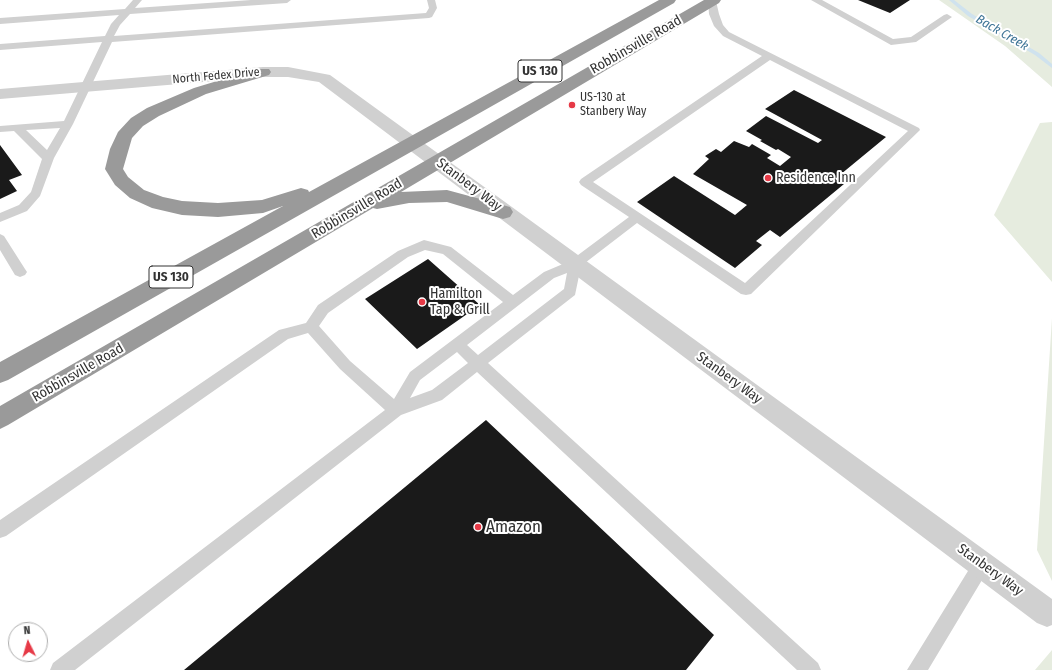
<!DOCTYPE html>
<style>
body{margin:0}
#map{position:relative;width:1052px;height:670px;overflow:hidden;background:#fff;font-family:"Fira Sans Condensed",sans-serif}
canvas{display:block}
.north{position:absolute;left:8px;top:622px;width:40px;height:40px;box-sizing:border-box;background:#fff;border:1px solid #adadad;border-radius:50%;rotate:355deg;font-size:11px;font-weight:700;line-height:16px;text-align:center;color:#333}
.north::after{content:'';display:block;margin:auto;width:14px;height:18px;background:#e63946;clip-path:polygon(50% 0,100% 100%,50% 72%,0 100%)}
</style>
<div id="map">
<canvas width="1052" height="670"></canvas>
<div class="north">N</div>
</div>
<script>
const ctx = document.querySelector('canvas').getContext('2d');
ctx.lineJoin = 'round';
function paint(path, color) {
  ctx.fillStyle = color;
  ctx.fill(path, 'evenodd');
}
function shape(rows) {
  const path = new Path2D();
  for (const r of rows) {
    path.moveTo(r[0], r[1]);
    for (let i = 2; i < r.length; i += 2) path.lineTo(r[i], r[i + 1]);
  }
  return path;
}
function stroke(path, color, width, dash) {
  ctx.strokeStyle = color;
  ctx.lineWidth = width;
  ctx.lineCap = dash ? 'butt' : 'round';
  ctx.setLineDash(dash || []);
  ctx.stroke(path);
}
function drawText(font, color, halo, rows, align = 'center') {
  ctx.font = font + ' "Fira Sans Condensed",sans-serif';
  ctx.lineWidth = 4;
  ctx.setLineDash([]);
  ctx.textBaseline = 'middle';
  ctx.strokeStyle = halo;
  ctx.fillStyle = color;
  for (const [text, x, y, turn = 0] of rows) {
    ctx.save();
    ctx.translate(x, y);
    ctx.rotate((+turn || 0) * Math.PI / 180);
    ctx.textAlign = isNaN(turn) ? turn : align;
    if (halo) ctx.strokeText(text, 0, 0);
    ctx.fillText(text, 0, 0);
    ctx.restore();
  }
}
paint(shape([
 [939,0,1052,0,1052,87,1005,46],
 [1052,122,1052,282,994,215,1040,123],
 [1052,318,1052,581,1037,550],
 [1052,650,1052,670,1035,670]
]), '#e6ecdf');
paint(shape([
 [949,0,954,0,972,14,1039,53,1052,64,1052,68,1035,55,968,16,949,0]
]), '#cfe2ee');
paint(shape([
 [858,0,910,0,890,13],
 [794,90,886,137,835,179,844,184,780,237,770,230,756,241,762,245,735,268,637,202,674,176,735,215,747,205,693,174,709,159,705,156,716,149,721,152,734,141,749,147,752,144,771,155,767,158,780,166,791,157,778,149,776,150,760,141,762,140,746,131,766,116,818,143,822,140,765,109],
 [0,145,22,175,9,180,17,191,0,199],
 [428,259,480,305,417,349,365,299],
 [486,420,714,635,686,670,184,670]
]), '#1a1a1a');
paint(shape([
 [133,0,142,0,135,8,251,0,291,0,287,3,130,14,120,25,114,36,426,13,429,8,427,0,435,0,437,8,432,17,429,18,112,42,73,124,54,158,40,196,27,211,0,222,0,213,19,205,31,192,42,159,14,131,0,132,0,126,64,121,102,42,0,50,0,44,105,36,111,24,119,15,0,24,0,18,125,9,133,0],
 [60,128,47,150,26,130,60,128],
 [708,0,716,1,719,14,723,25,729,32,919,128,920,130,751,294,746,295,741,294,637,223,581,266,575,295,488,363,818,663,821,670,797,670,477,372,442,400,401,415,75,670,50,670,53,663,385,410,340,369,308,333,288,339,6,536,0,538,0,520,279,330,306,323,318,305,398,251,424,240,451,247,513,295,544,272,570,261,629,217,581,185,579,182,581,179,762,56,723,36,714,26,709,14,708,0],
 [770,60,908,131,745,283,593,182,770,60],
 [425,250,443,254,503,302,410,372,394,399,350,361,319,326,328,313,408,257,425,250],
 [567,273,564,289,478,355,467,345,554,278,567,273],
 [457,352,468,363,432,390,410,398,420,380,457,352],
 [811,0,822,0,893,39,911,37,944,15,947,14,952,17,916,42,891,45,811,0],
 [0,234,4,236,25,269,27,272,25,275,20,277,15,275,0,250,0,234],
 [982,555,988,558,991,564,988,570,928,670,907,670,976,558,982,555]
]), '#d0d0d0');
paint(shape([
 [263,67,288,67,330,75,1052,599,1052,625,1047,627,1037,623,319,82,288,77,263,77,0,99,0,89,263,67]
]), '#d0d0d0');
paint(shape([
 [659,0,676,0,674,3,8,380,0,383,0,362,283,206,263,213,218,217,182,215,152,208,130,198,115,185,105,169,110,149,118,132,131,118,147,108,194,88,257,69,269,69,271,72,269,75,206,94,159,116,143,126,132,138,123,169,128,177,144,190,163,197,182,201,218,203,262,200,301,188,308,190,309,192,659,0],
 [704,0,721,0,719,3,401,192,447,190,510,207,513,212,510,217,503,219,447,202,409,203,377,209,373,208,8,425,0,429,0,406,704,0]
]), '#9a9a9a');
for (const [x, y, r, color] of [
 [572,105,4,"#e63946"],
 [768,178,4,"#e63946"],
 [422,302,4,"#e63946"],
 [478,527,4,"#e63946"]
]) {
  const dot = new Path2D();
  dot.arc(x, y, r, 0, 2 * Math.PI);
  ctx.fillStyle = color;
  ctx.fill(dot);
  stroke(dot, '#fff', 1.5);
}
drawText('12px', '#333', '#fff', [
 ["North Fedex Drive",216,76,-5]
]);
drawText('12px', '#333', '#fff', [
 ["US-130 at",580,98],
 ["Stanbery Way",580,112]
], 'left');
drawText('italic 13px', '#3f7597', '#fff', [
 ["Back Creek",1002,33,30]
]);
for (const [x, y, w] of [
 [540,71,44],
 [171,277,44]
]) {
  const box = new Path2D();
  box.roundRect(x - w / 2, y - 11, w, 22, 3);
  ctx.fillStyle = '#fff';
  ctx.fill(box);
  stroke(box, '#333', 1);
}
drawText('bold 13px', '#333', null, [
 ["US 130",540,71],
 ["US 130",171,277]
]);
drawText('14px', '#333', '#fff', [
 ["Robbinsville Road",636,45,-30],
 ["Stanbery Way",469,185,37],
 ["Robbinsville Road",357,209,-31],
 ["Robbinsville Road",78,373,-30],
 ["Stanbery Way",729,378,36],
 ["Stanbery Way",990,570,36]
]);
drawText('14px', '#333', '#fff', [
 ["Residence Inn",776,178],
 ["Hamilton",430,294],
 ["Tap & Grill",430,310]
], 'left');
drawText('17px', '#333', '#fff', [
 ["Amazon",486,527]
], 'left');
</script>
